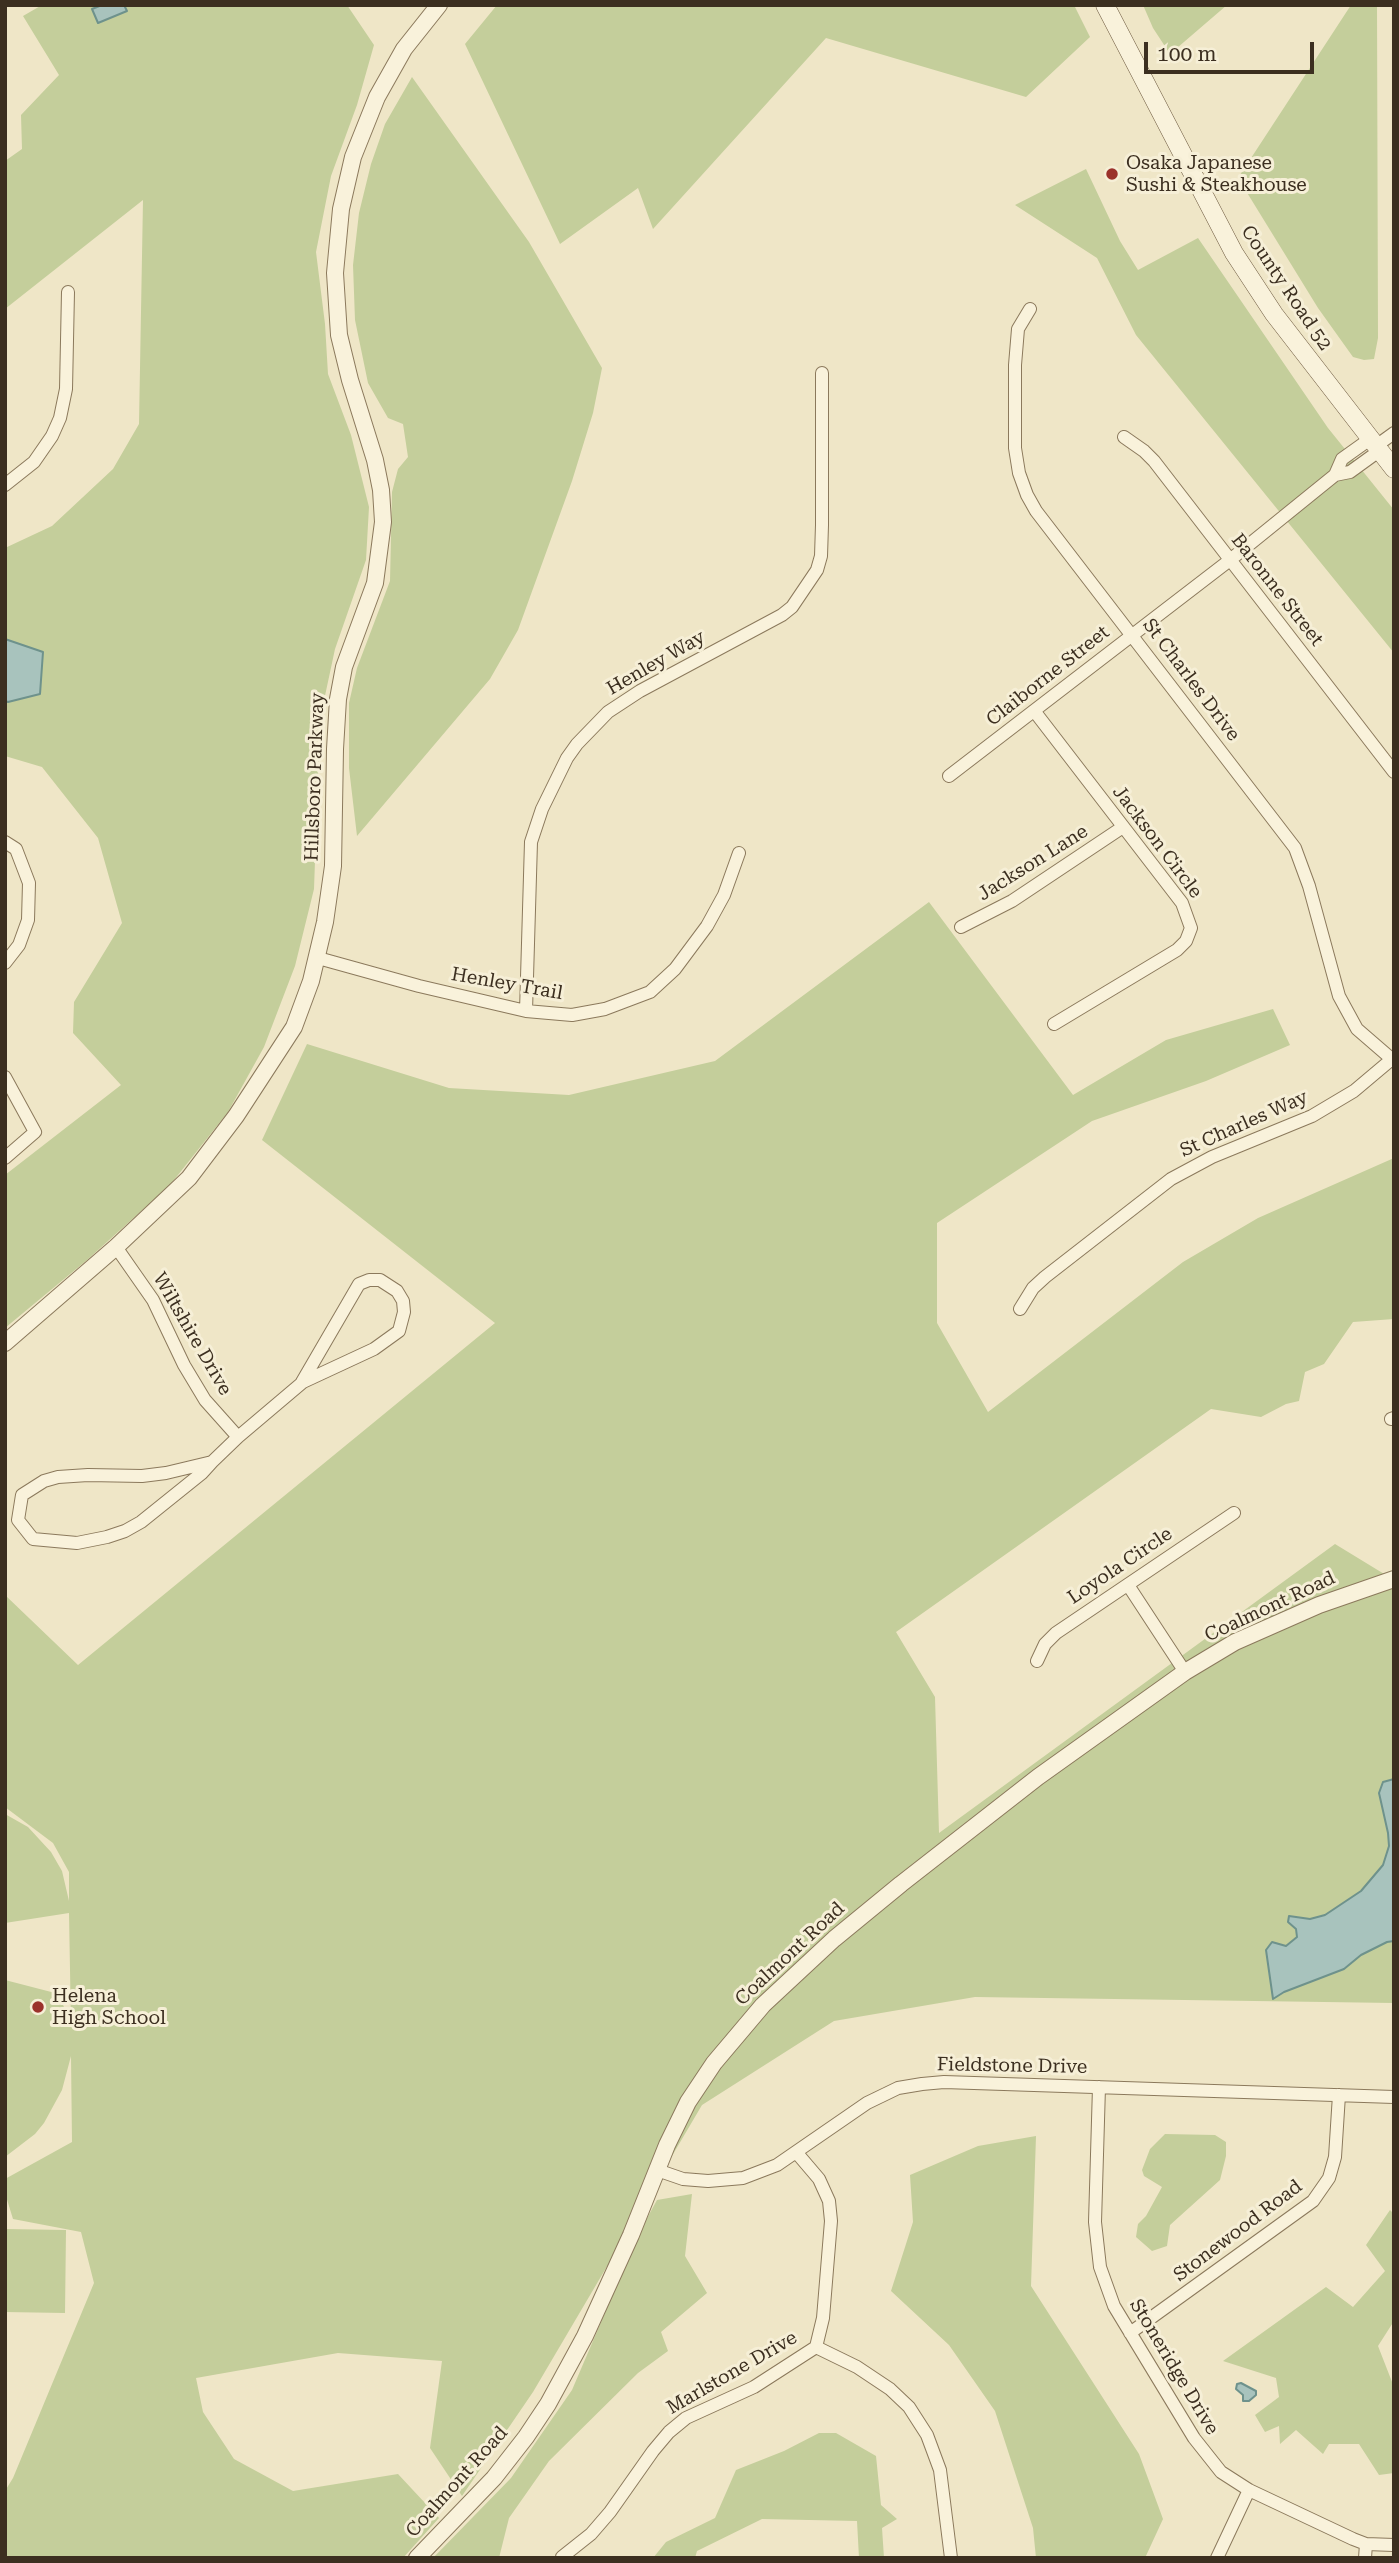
<!DOCTYPE html>
<style>
body{margin:0}
#map{position:relative;width:1399px;height:2563px;overflow:hidden;background:#efe6c7;font-family:"Roboto Serif",serif}
canvas{display:block}
.frame{position:absolute;inset:0;border:7px solid #3c2f20;pointer-events:none}
.scale{position:absolute;left:1144px;top:42px;width:170px;height:32px;box-sizing:border-box;border:4px solid #3c2f20;border-top:0;padding-left:9px;font-size:21px;line-height:24px;white-space:nowrap;color:#3c2f20;-webkit-text-stroke:5px #f6efd7;paint-order:stroke}
</style>
<div id="map">
<canvas width="1399" height="2563"></canvas>
<div class="frame"></div>
<div class="scale">100 m</div>
</div>
<script>
const ctx = document.querySelector('canvas').getContext('2d');
ctx.lineJoin = 'round';
function paint(path, color) {
  ctx.fillStyle = color;
  ctx.fill(path, 'evenodd');
}
function shape(rows) {
  const path = new Path2D();
  for (const r of rows) {
    path.moveTo(r[0], r[1]);
    for (let i = 2; i < r.length; i += 2) path.lineTo(r[i], r[i + 1]);
  }
  return path;
}
function stroke(path, color, width, dash) {
  ctx.strokeStyle = color;
  ctx.lineWidth = width;
  ctx.lineCap = dash ? 'butt' : 'round';
  ctx.setLineDash(dash || []);
  ctx.stroke(path);
}
function drawText(font, color, halo, rows, align = 'center') {
  ctx.font = font + ' "Roboto Serif",serif';
  ctx.lineWidth = 6;
  ctx.setLineDash([]);
  ctx.textBaseline = 'middle';
  ctx.strokeStyle = halo;
  ctx.fillStyle = color;
  for (const [text, x, y, turn = 0] of rows) {
    ctx.save();
    ctx.translate(x, y);
    ctx.rotate((+turn || 0) * Math.PI / 180);
    ctx.textAlign = isNaN(turn) ? turn : align;
    if (halo) ctx.strokeText(text, 0, 0);
    ctx.fillText(text, 0, 0);
    ctx.restore();
  }
}
paint(shape([
 [42,5,347,5,374,45,357,105,331,176,316,252,325,324,328,374,351,435,369,507,366,560,335,649,320,719,314,889,295,966,264,1047,228,1112,170,1185,87,1260,5,1328,5,1175,121,1085,73,1033,74,1002,122,923,98,838,42,767,5,756,5,548,52,526,113,469,139,424,143,200,5,309,5,161,22,149,21,115,59,75,23,16],
 [497,5,1074,5,1090,37,1026,97,826,38,653,229,638,188,560,244,465,44],
 [1143,5,1227,5,1170,54,1153,28],
 [1351,5,1377,5,1378,338,1374,359,1364,360,1353,357,1318,308,1238,178],
 [412,77,529,242,602,368,593,413,572,481,518,630,490,679,357,836,349,768,349,703,357,668,390,581,392,492,398,469,408,457,403,424,388,418,368,383,355,320,353,265,359,213,371,164,385,124],
 [1086,169,1120,241,1138,270,1198,238,1328,428,1394,510,1394,653,1136,335,1097,258,1015,205],
 [929,902,1073,1095,1166,1040,1273,1009,1290,1045,1206,1081,1092,1121,937,1223,937,1323,988,1412,1183,1262,1258,1218,1394,1158,1394,1319,1353,1322,1324,1364,1305,1372,1299,1401,1286,1404,1261,1417,1211,1409,896,1632,935,1697,939,1833,1335,1544,1394,1580,1394,2003,975,1997,834,2021,702,2105,533,2392,462,2496,430,2448,442,2361,338,2353,196,2378,203,2412,234,2459,293,2491,398,2474,439,2518,403,2558,5,2558,5,2491,13,2478,94,2283,81,2232,13,2219,5,2193,5,2179,72,2142,71,2056,62,2090,44,2123,35,2134,5,2157,5,1980,59,1994,71,2026,69,1913,5,1923,5,1814,28,1827,51,1852,62,1871,69,1901,69,1872,53,1843,5,1807,5,1595,78,1665,495,1323,262,1140,307,1044,449,1088,569,1095,715,1061],
 [1165,2134,1215,2135,1226,2142,1226,2156,1220,2180,1170,2225,1167,2246,1152,2251,1136,2237,1138,2224,1146,2216,1162,2187,1144,2176,1142,2170,1150,2149],
 [1036,2136,1031,2286,1139,2454,1163,2519,1145,2558,1036,2558,1033,2528,995,2411,949,2345,891,2291,913,2222,910,2175,978,2146],
 [692,2194,685,2256,707,2293,661,2332,668,2351,638,2373,549,2461,509,2518,499,2558,433,2558,511,2478,572,2390,640,2231,657,2200],
 [1390,2210,1394,2214,1394,2321,1378,2346,1394,2387,1394,2473,1379,2475,1359,2444,1329,2444,1323,2454,1296,2430,1280,2444,1279,2426,1265,2432,1255,2415,1279,2397,1276,2378,1223,2361,1326,2287,1353,2307,1385,2271,1366,2245],
 [5,2229,66,2230,65,2313,5,2312],
 [819,2433,836,2433,876,2456,881,2505,897,2519,882,2528,884,2558,859,2558,857,2521,762,2519,697,2551,695,2558,653,2558,666,2542,715,2518,736,2470,784,2451]
]), '#c4ce9b');
const water = shape([
 [102,5,124,5,127,11,98,23,92,9,102,5],
 [5,639,43,652,40,694,8,702,5,701,5,639],
 [1394,1779,1394,1941,1387,1942,1361,1955,1344,1969,1284,1992,1273,1999,1266,1950,1272,1942,1286,1946,1297,1937,1296,1929,1288,1922,1289,1916,1310,1919,1325,1915,1361,1891,1383,1865,1389,1846,1388,1833,1379,1793,1383,1782,1394,1779],
 [1241,2383,1256,2391,1256,2395,1249,2401,1243,2401,1243,2395,1236,2389,1237,2384,1241,2383]
]);
paint(water, '#a8c3bd');
stroke(water, '#6e928c', 2);
const minor = shape([
 [1030,309,1018,329,1015,365,1015,448,1019,473,1027,495,1036,511,1295,848,1309,886,1339,996,1357,1029,1394,1061],
 [1124,437,1144,451,1154,461,1394,772],
 [1376,446,1394,433],
 [1335,475,1350,472,1379,451],
 [5,485,34,462,52,436,60,418,66,389,68,292],
 [1035,712,1182,903,1191,928,1186,941,1177,950,1054,1024],
 [949,776,1230,560,1335,475,1342,459,1370,439],
 [5,842,16,849,29,883,28,920,19,945,5,963],
 [961,927,1012,901,1123,827],
 [318,958,419,986,526,1011,572,1015,605,1009,650,992,675,969,707,926,724,895,739,853],
 [526,1011,531,842,542,809,567,758,577,744,608,712,640,691,782,615,792,607,817,570,821,556,822,525,822,373],
 [5,1077,35,1132,5,1158],
 [116,1247,153,1300,184,1365,205,1400,238,1437],
 [1020,1309,1033,1288,1045,1277,1171,1179,1212,1157,1312,1116,1354,1091,1392,1059],
 [1391,1419,1394,1418],
 [212,1462,202,1473,141,1522,125,1531,107,1537,77,1543,33,1539,18,1520,22,1495,44,1481,58,1477,88,1475,142,1476,166,1473,212,1462,238,1437,303,1382,374,1349,399,1331,404,1312,403,1301,397,1291,380,1280,369,1280,359,1284,302,1382],
 [1128,1585,1185,1672],
 [1037,1661,1045,1644,1056,1633,1234,1513],
 [1099,2087,1095,2222,1100,2267,1114,2306,1194,2438,1221,2472,1249,2490,1353,2539,1366,2544,1394,2545],
 [657,2170,683,2179,708,2181,743,2178,777,2165,867,2103,898,2088,922,2084,944,2082,1394,2097],
 [1130,2333,1313,2201,1329,2178,1335,2157,1339,2095],
 [816,2347,857,2367,890,2389,909,2407,927,2435,940,2470,951,2558],
 [562,2557,591,2534,610,2512,653,2451,669,2432,686,2418,754,2387,816,2347,823,2318,831,2221,829,2201,819,2179,796,2152],
 [1217,2558,1249,2490],
 [1365,2558,1366,2544]
]);
const tertiary = shape([
 [5,1343,116,1247,189,1178,236,1116,294,1027,311,981,325,922,333,866,335,749,338,699,344,667,375,583,383,522,381,490,375,460,350,380,339,335,335,273,341,209,353,157,377,97,404,49,439,5],
 [417,2558,494,2478,526,2437,548,2404,585,2336,631,2235,667,2145,688,2102,714,2063,763,2005,834,1939,901,1884,1038,1777,1185,1672,1235,1642,1319,1605,1394,1579]
]);
const secondary = shape([
 [1105,5,1234,253,1274,314,1394,469]
]);
stroke(minor, '#8b795c', 14);
stroke(tertiary, '#8b795c', 18);
stroke(secondary, '#6d593f', 19);
stroke(minor, '#f9f2db', 12);
stroke(tertiary, '#f9f2db', 16);
stroke(secondary, '#f9f2db', 18);
for (const [x, y, r, color] of [
 [1112,174,7,"#9b322b"],
 [38,2007,7,"#9b322b"]
]) {
  const dot = new Path2D();
  dot.arc(x, y, r, 0, 2 * Math.PI);
  ctx.fillStyle = color;
  ctx.fill(dot);
  stroke(dot, '#f6efd7', 2.5);
}
drawText('19px', '#3c2f20', '#f6efd7', [
 ["Osaka Japanese",1126,163],
 ["Sushi & Steakhouse",1126,185],
 ["Helena",52,1996],
 ["High School",52,2018]
], 'left');
drawText('19px', '#3c2f20', '#f6efd7', [
 ["County Road 52",1286,288,56],
 ["Baronne Street",1277,590,52],
 ["Henley Way",656,663,-30],
 ["Claiborne Street",1048,676,-38],
 ["St Charles Drive",1191,680,53],
 ["Hillsboro Parkway",315,777,-88],
 ["Jackson Circle",1157,842,53],
 ["Jackson Lane",1033,863,-32],
 ["Henley Trail",507,984,10],
 ["St Charles Way",1244,1124,-24],
 ["Wiltshire Drive",192,1334,60],
 ["Loyola Circle",1120,1566,-34],
 ["Coalmont Road",1270,1607,-25],
 ["Coalmont Road",790,1954,-43],
 ["Fieldstone Drive",1012,2066,1],
 ["Stonewood Road",1238,2231,-37],
 ["Stoneridge Drive",1174,2367,59],
 ["Marlstone Drive",732,2373,-30],
 ["Coalmont Road",457,2482,-48]
]);
</script>
